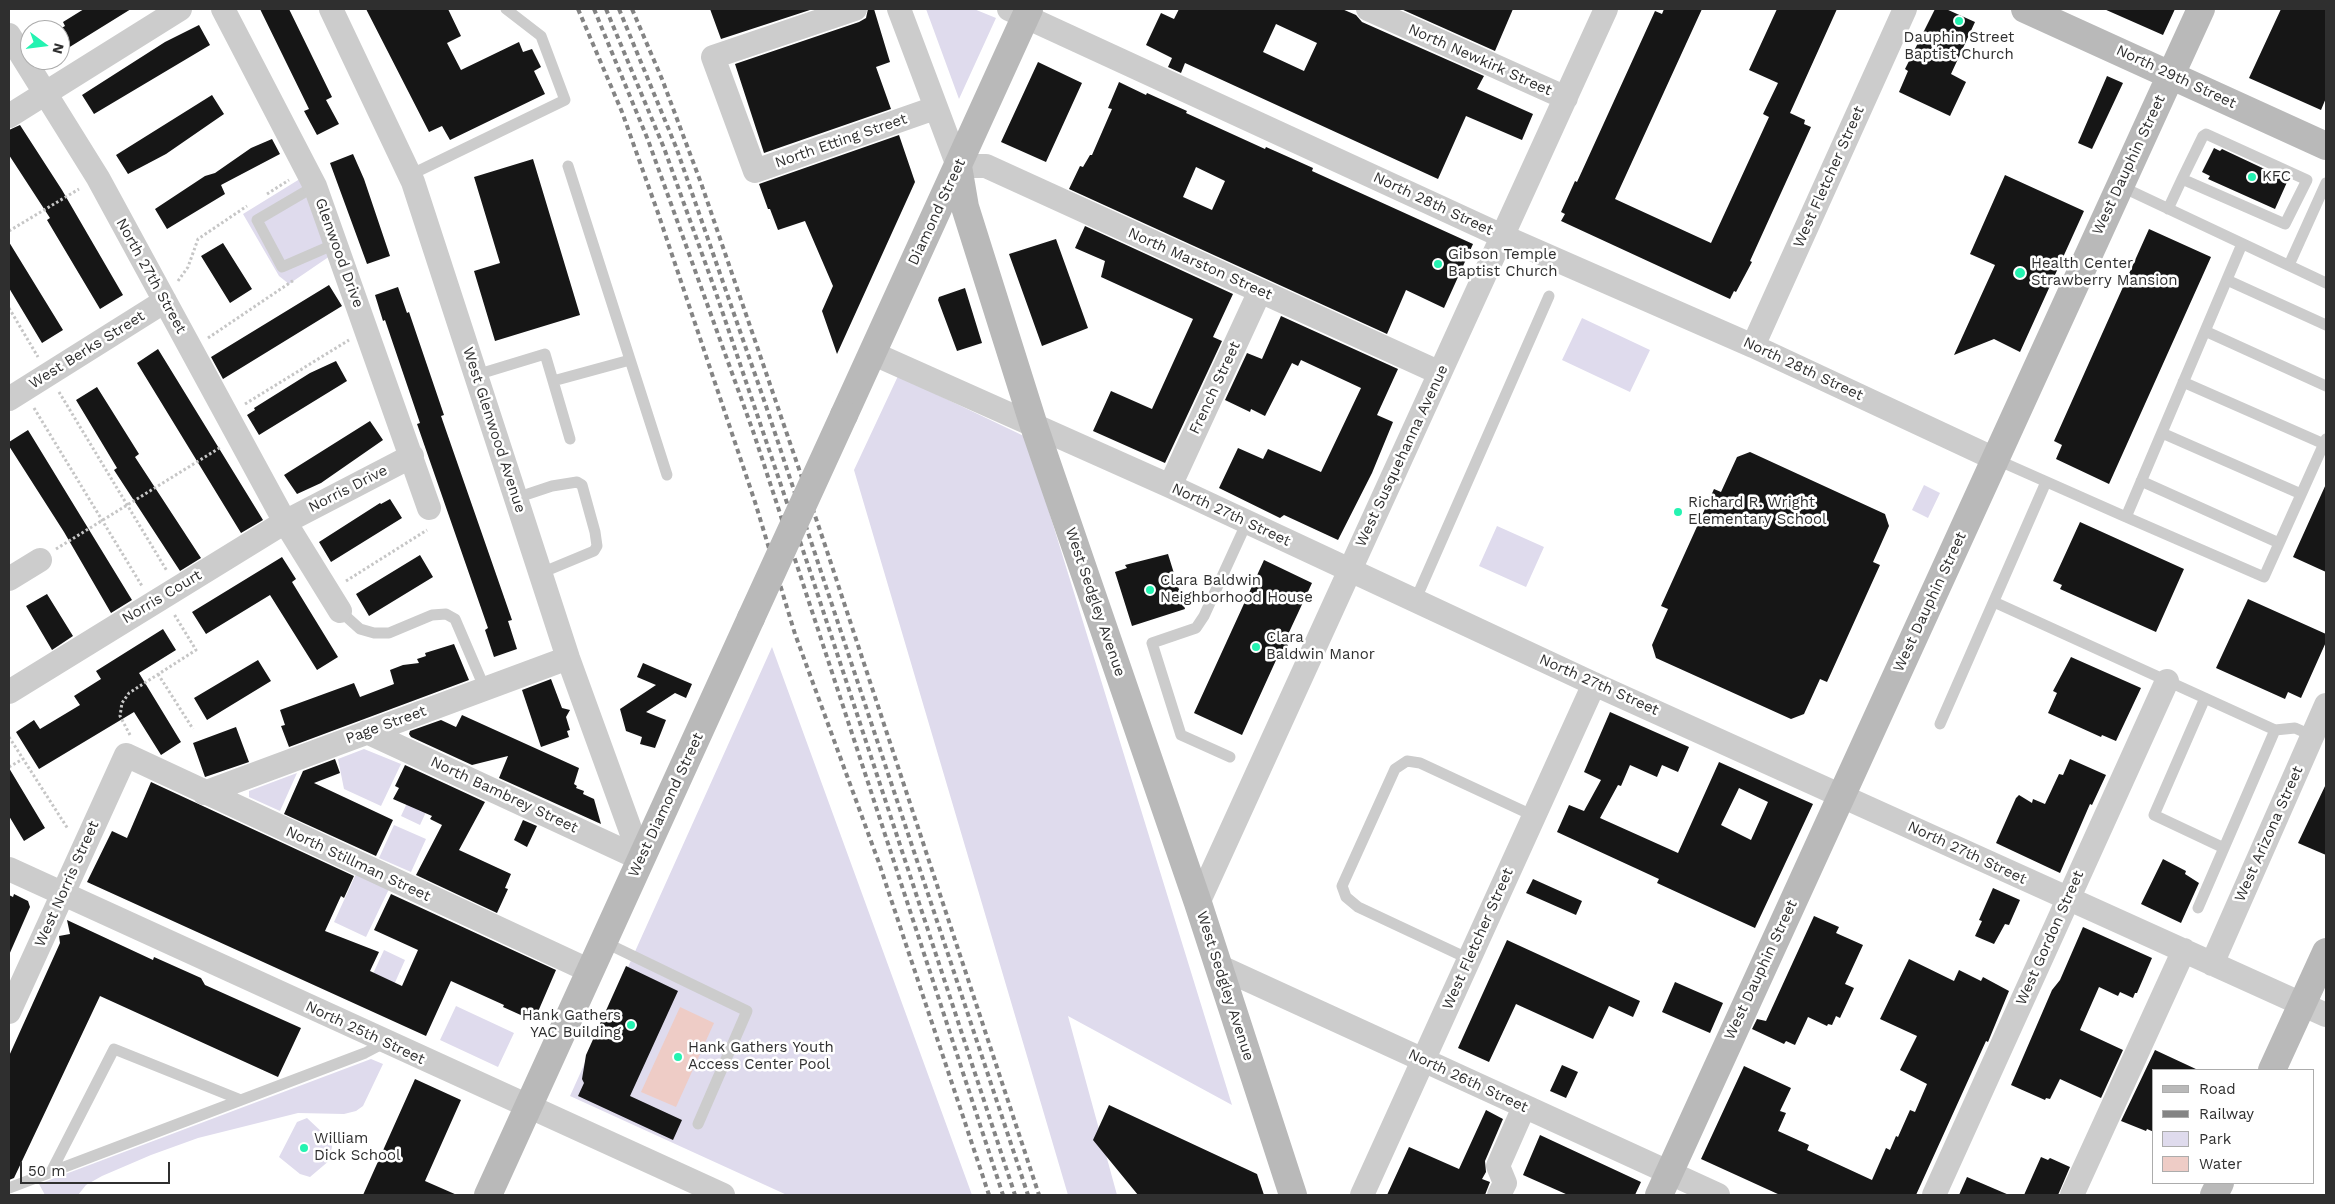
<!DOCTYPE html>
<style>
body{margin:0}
#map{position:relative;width:2335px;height:1204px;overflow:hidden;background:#fff;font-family:"Work Sans",sans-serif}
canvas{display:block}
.frame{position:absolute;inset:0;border:10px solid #2f2f2f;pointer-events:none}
.legend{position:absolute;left:2152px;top:1069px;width:162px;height:115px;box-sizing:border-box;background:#fff;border:1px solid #acacac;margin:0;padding:6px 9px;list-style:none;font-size:15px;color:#2f2f2f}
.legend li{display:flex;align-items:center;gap:10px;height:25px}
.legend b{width:25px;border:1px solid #acacac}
.north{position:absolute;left:20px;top:20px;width:50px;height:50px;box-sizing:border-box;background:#fff;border:1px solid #acacac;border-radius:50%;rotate:105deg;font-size:14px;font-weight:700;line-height:20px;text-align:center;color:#2f2f2f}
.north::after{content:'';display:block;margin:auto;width:18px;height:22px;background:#24f3b1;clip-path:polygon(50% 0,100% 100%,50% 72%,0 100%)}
.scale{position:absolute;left:20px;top:1162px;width:150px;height:22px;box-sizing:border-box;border:2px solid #2f2f2f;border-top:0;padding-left:6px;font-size:15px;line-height:18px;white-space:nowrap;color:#2f2f2f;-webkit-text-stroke:4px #fff;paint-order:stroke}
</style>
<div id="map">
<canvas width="2335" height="1204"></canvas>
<div class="frame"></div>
<ul class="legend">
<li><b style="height:6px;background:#b9b9b9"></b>Road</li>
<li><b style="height:6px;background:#848484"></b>Railway</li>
<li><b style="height:14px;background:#dfdbed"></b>Park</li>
<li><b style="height:14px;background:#eeccc6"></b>Water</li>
</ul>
<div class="north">N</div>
<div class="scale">50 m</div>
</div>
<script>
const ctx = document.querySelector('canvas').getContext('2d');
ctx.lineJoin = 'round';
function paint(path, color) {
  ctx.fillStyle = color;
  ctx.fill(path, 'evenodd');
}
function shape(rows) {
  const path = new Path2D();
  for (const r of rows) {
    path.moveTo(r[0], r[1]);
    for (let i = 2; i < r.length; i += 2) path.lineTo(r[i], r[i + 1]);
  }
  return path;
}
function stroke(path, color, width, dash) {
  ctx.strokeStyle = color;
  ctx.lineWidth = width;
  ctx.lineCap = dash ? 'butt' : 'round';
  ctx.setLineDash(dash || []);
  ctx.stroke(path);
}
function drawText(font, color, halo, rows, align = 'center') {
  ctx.font = font + ' "Work Sans",sans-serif';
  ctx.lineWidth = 5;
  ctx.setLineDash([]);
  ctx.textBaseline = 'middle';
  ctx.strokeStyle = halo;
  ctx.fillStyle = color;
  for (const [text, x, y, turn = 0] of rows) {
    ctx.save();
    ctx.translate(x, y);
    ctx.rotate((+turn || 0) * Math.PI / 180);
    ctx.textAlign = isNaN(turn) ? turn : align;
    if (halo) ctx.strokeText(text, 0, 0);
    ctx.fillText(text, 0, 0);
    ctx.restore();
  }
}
paint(shape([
 [926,9,974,9,996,18,959,99],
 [303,177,333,254,289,284,279,276,243,214],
 [1582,318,1650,350,1630,392,1562,360],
 [898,376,1026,437,1232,1105,1068,1016,1117,1195,1068,1195,854,470],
 [1924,485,1940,493,1928,518,1912,510],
 [1497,526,1544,547,1526,587,1479,566],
 [772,647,972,1195,787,1195,570,1096],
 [364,749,401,764,381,806,344,789,338,759],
 [297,773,280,811,249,797,249,791],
 [420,775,439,784,420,825,401,816],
 [394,825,426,839,411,872,379,858],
 [356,874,389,889,366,937,334,922],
 [384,950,405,960,381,1014,359,1004],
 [456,1006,514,1033,498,1067,440,1040],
 [371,1059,383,1064,363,1106,356,1111,344,1114,298,1113,198,1138,151,1155,102,1176,86,1185,78,1195,45,1195,39,1184],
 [307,1118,324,1134,332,1146,330,1160,310,1177,300,1174,279,1157,297,1122]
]), '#dfdbed');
paint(shape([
 [680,1007,714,1023,676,1107,641,1092]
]), '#eeccc6');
paint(shape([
 [84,9,131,9,60,53,58,30,65,26,63,22],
 [260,9,289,9,332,97,326,100,339,124,317,135,304,111,309,109],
 [366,9,448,9,461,36,447,43,461,70,519,42,523,52,532,49,541,67,534,71,545,94,450,140,442,126,429,132],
 [710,9,813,9,721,39],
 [868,9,874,9,890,62,876,67,891,109,764,153,735,64,859,22,866,18],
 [1179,9,1342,9,1356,15,1362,22,1484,76,1477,89,1533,114,1522,140,1466,116,1438,179,1185,63,1181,73,1168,67,1172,58,1146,45,1161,13,1174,19],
 [1276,24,1317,43,1304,71,1263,52],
 [1401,9,1513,9,1495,51],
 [1664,9,1702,9,1615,199,1711,243,1769,117,1763,114,1778,83,1749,70,1777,9,1837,9,1790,113,1805,120,1804,124,1811,127,1750,261,1752,262,1736,292,1734,291,1730,299,1561,221,1565,214,1561,212,1575,181,1577,182,1655,11,1662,14],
 [1935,9,1946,9,1975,22,1951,74,1966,82,1950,116,1899,92,1908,71,1905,69],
 [2104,9,2175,9,2163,35],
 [2281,9,2326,9,2326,98,2321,110,2249,78],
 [199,25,210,45,94,114,82,95,165,42],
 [1038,62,1082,83,1046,162,1001,142],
 [2107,76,2123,83,2092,149,2078,143],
 [1119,82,1146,95,1147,93,1187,111,1186,113,1265,149,1266,147,1293,159,1313,168,1312,171,1473,244,1444,308,1406,290,1387,334,1069,189,1080,166,1083,167,1090,155,1092,155,1112,109,1108,108],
 [1196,167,1225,181,1212,210,1183,197],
 [212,95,224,114,166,154,128,174,116,155],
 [20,125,62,190,123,295,100,309,47,220,50,218,9,155,9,130],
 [899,135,915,182,837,354,822,311,833,286,805,221,778,230,770,209,768,209,759,184],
 [272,139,280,154,221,185,225,194,167,229,155,209,205,176,215,173,251,148],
 [2214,148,2220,151,2222,149,2288,180,2275,209,2208,179,2210,176,2202,172],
 [353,154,364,179,390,256,367,264,330,163],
 [533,159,580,315,495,341,474,271,500,263,474,177],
 [2005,175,2084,211,2020,352,1994,339,1954,355,1995,265,1970,254],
 [1085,226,1233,294,1213,337,1222,341,1165,463,1093,431,1111,391,1152,409,1193,319,1101,277,1105,261,1075,248],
 [2149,229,2211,257,2109,484,2056,459,2062,445,2054,441],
 [1056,239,1088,328,1042,346,1009,254],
 [9,242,63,330,42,343,9,288],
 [223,243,252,289,230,303,201,256],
 [329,285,342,306,223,379,211,357],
 [398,287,407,313,409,312,444,415,441,416,512,620,508,621,517,649,494,657,485,630,488,628,417,424,420,423,385,320,383,321,375,295],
 [965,288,982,343,957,351,938,300,939,297],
 [1281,316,1398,369,1377,415,1393,422,1372,473,1338,540,1284,515,1280,518,1219,488,1238,448,1263,459,1268,449,1321,472,1361,388,1301,360,1298,366,1292,363,1265,416,1251,409,1250,412,1225,400,1247,353,1262,359],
 [158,349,263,520,241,533,137,363],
 [336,361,347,381,259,435,247,415,255,410,254,408,310,373],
 [97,387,139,454,135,457,201,558,180,571,114,470,117,468,76,400],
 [370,421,383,440,321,483,297,494,284,475],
 [28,430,132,600,111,613,64,532,9,446,9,442],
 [1750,452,1885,514,1889,526,1873,562,1880,565,1827,682,1820,679,1804,714,1791,719,1656,658,1652,645,1668,609,1661,606,1714,489,1721,492,1737,457],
 [2326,484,2326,572,2293,557],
 [390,499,402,518,331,562,319,542,380,503,381,504],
 [2080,522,2184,569,2156,632,2060,589,2062,585,2053,581],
 [1168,554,1185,609,1132,626,1115,572,1127,568,1125,565],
 [420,555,433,577,369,616,356,594],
 [282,557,296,579,292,582,338,657,317,670,270,595,206,634,192,612],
 [1264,560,1312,583,1284,643,1288,645,1281,659,1277,658,1242,735,1194,713],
 [47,594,73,636,52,650,26,606],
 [2248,599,2326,634,2326,642,2301,698,2288,692,2285,699,2216,668],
 [163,629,176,650,139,673,181,742,161,755,134,712,39,769,16,732,34,720,40,729,80,705,74,696,101,679,96,671],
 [454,644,469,680,289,747,281,726,285,725,280,710,354,683,360,697,394,684,390,670,403,665,419,663,417,659,426,656,425,653],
 [2071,657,2141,688,2116,741,2102,735,2101,737,2048,713,2057,693,2053,691],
 [258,660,271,681,207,720,194,698],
 [643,663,692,684,686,698,675,693,646,712,666,720,655,748,640,744,642,737,626,731,620,709,656,685,637,677],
 [551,679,562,708,570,710,566,717,570,730,567,731,569,737,541,747,522,690],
 [1610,712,1689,747,1678,772,1662,765,1657,777,1630,765,1621,786,1618,785,1600,818,1678,853,1719,762,1813,804,1755,928,1657,883,1659,879,1557,832,1569,805,1584,811,1601,780,1584,772],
 [1739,788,1768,802,1751,840,1721,825],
 [462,715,579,768,574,784,577,786,576,788,584,791,583,794,594,799,601,824,499,778,508,756,472,765,411,737,409,734,410,731,441,720,456,727],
 [236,727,249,762,205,777,193,743],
 [335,759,340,773,314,783,393,820,376,856,284,814,303,771],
 [2070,759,2106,775,2092,805,2090,804,2060,873,1996,843,2016,798,2019,795,2032,803,2033,799,2045,804,2059,774,2063,775],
 [405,765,485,802,459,850,511,874,505,888,508,889,497,913,416,875,442,825,430,819,432,816,393,799,399,788,395,786],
 [9,768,45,828,24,841,9,816],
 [151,782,354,876,344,898,341,896,325,931,379,952,370,971,402,986,418,950,374,930,391,894,556,970,534,1021,503,1007,504,1005,451,981,426,1036,87,882,112,831,127,838],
 [2326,784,2326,855,2298,843],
 [523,820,537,826,527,847,514,840],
 [2163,859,2186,871,2185,874,2199,883,2181,923,2141,904],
 [1533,879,1582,901,1576,915,1526,893],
 [1993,888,2020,900,2009,925,2005,924,1994,944,1975,936,1982,921,1979,920],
 [14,894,28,901,30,907,9,955,9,895,13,897],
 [1814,916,1839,927,1836,933,1863,945,1845,984,1854,988,1840,1018,1836,1016,1832,1025,1828,1024,1827,1026,1808,1017,1795,1045,1786,1041,1784,1044,1752,1029,1757,1019,1766,1021],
 [67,920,153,960,154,957,201,978,205,985,301,1028,278,1077,100,996,14,1178,9,1180,9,1056,60,943,59,936,70,934],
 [2083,927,2152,958,2137,993,2135,993,2133,998,2120,992,2118,996,2099,987,2080,1030,2123,1050,2101,1098,2060,1079,2050,1099,2046,1098,2045,1100,2011,1085,2052,990,2060,980],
 [1507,940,1640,1001,1633,1017,1609,1006,1593,1039,1516,1004,1489,1062,1458,1048],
 [1909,959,1954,981,1959,970,1981,981,1983,977,2009,991,1988,1042,1986,1041,1916,1195,1780,1195,1701,1159,1744,1066,1791,1088,1780,1111,1786,1113,1778,1131,1809,1145,1807,1150,1872,1180,1886,1148,1890,1150,1896,1136,1898,1137,1910,1110,1915,1112,1927,1084,1900,1070,1917,1036,1880,1019],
 [626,966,678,991,630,1096,682,1120,673,1140,578,1096,584,1083,582,1079,586,1055],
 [1675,982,1723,1003,1710,1033,1662,1012],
 [2155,1050,2198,1070,2154,1070,2154,1132,2147,1129,2146,1131,2121,1121],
 [1562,1065,1578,1072,1566,1098,1550,1091],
 [415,1079,461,1100,425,1181,457,1195,363,1195],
 [1109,1105,1257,1174,1264,1195,1138,1195,1093,1140],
 [1486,1110,1503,1119,1485,1161,1486,1172,1482,1179,1490,1182,1485,1195,1387,1195,1409,1147,1459,1169],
 [1540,1135,1641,1182,1635,1195,1568,1195,1523,1175],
 [2041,1157,2048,1160,2050,1158,2070,1167,2058,1195,2024,1195],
 [1967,1177,2009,1195,1959,1195]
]), '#161616');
stroke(shape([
 [267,194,289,180],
 [9,231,79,189],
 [178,281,188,267,198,239,247,206],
 [9,308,38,357],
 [208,338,294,280],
 [59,392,167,571],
 [245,404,349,340],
 [34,408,142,586],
 [56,549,221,447],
 [346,581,427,530],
 [158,674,193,729],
 [130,735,120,716,122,703,129,693,196,650,174,614],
 [9,737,68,829],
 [9,767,23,759]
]), '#c6c6c6', 3, [2.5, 2.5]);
stroke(shape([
 [568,166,667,475],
 [410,175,565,100,541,36,506,9],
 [315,186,257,220,282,267,335,244],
 [2120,186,2326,283],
 [2168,209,2182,179,2203,136,2206,134,2307,180,2285,224,2182,179],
 [2242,244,2126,517,2264,577,2326,439],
 [2289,265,2326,183],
 [2227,280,2326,325],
 [2205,331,2326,386],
 [476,375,545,354,553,381],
 [2183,382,2324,444],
 [2162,433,2301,494],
 [570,439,553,381,630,360],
 [1995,459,2126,517],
 [2141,481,2279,543],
 [516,498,552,486,577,482,582,485,595,532,597,546,594,551,541,573],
 [1415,601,1549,296],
 [1994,602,2275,730,2198,908],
 [340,611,360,629,374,633,389,633,432,615,446,614,455,619,485,689],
 [2205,698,2154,815,2224,848],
 [1940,724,2046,482],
 [2275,730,2295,728,2313,736],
 [1230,757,1181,735,1152,643,1196,628,1204,616,1247,522],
 [604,942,747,1011,698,1124],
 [1469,959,1358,907,1346,897,1342,886,1395,769,1407,761,1420,763,1534,816],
 [51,1172,114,1049,241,1100],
 [9,1188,365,1053,386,1042]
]), '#ccc', 11);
stroke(shape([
 [223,9,315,186,429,508],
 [331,9,413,182,568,658,641,859],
 [855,9,713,57,755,171,935,108],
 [899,9,958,166,986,166,1440,373],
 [1009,9,1502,236,1753,346,1995,459],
 [1368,9,1566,98],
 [9,35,98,178,285,522,340,611],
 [9,116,180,9],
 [1753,346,1905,9],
 [872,353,1170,486,1594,684,2326,1015],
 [9,399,165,301],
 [1170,486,1260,291],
 [9,579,40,560],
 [9,692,285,522,412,456],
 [367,732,641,859],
 [204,793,568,658],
 [9,869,723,1195],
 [1198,903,1606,9],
 [2212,964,2326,705],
 [1218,966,1718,1195],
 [9,1012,126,755,590,971],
 [1362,1195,1594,684],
 [1499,1195,1505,1183,1498,1166,1524,1107],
 [1934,1195,2167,681],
 [2072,1195,2184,950]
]), '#ccc', 24);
stroke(shape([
 [2025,9,2326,146],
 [958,166,965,207,1034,426,1198,903,1293,1195],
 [844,415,1029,9],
 [2272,1070,2326,952],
 [488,1195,751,618],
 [1659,1195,2201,9],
 [2214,1195,2220,1183]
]), '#b9b9b9', 28);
stroke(shape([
 [578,9,622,112,658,213,755,502,795,634,879,863,989,1195],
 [594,9,648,140,754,434,1003,1195],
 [606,9,664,148,715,290,809,568,1015,1195],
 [619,9,676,147,766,406,1028,1195],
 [632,9,662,79,701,183,824,542,1039,1195]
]), '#848484', 4, [5, 4]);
stroke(shape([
 [751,618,844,415]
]), '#b9b9b9', 28);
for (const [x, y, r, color] of [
 [1959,21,5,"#24f3b1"],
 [2252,177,5,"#24f3b1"],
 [1438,264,5,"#24f3b1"],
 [2020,273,6,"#24f3b1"],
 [1678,512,5,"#24f3b1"],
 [1150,590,5,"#24f3b1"],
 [1256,647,5,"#24f3b1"],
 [631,1025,5,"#24f3b1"],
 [678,1057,5,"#24f3b1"],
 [304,1148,5,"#24f3b1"]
]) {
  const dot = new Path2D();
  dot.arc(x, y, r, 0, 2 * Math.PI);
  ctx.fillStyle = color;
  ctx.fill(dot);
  stroke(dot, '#fff', 2);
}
drawText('15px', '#2f2f2f', '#fff', [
 ["Dauphin Street",1959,38,"center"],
 ["Baptist Church",1959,55,"center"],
 ["KFC",2262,177],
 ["Gibson Temple",1448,255],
 ["Baptist Church",1448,272],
 ["Health Center",2031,264],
 ["Strawberry Mansion",2031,281],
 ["Richard R. Wright",1688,503],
 ["Elementary School",1688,520],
 ["Clara Baldwin",1160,581],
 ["Neighborhood House",1160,598],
 ["Clara",1266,638],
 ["Baldwin Manor",1266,655],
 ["Hank Gathers",621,1016,"right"],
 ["YAC Building",621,1033,"right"],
 ["Hank Gathers Youth",688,1048],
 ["Access Center Pool",688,1065],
 ["William",314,1139],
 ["Dick School",314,1156]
], 'left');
drawText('15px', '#2f2f2f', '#fff', [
 ["North Newkirk Street",1480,60,24],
 ["North 29th Street",2176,77,25],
 ["North Etting Street",841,141,-19],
 ["West Dauphin Street",2129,165,-65],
 ["West Fletcher Street",1829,177,-66],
 ["North 28th Street",1433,204,25],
 ["Diamond Street",937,212,-65],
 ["Glenwood Drive",339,253,70],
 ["North Marston Street",1200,264,24],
 ["North 27th Street",151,276,61],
 ["West Berks Street",87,350,-32],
 ["North 28th Street",1803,369,25],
 ["French Street",1215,388,-65],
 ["West Glenwood Avenue",494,430,72],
 ["West Susquehanna Avenue",1402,456,-65],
 ["Norris Drive",348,489,-27],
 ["North 27th Street",1231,515,25],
 ["Norris Court",162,597,-31],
 ["West Sedgley Avenue",1095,602,71],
 ["West Dauphin Street",1930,602,-65],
 ["North 27th Street",1599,685,24],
 ["Page Street",386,725,-20],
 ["North Bambrey Street",504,795,25],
 ["West Diamond Street",666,805,-65],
 ["West Arizona Street",2269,834,-66],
 ["North 27th Street",1967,853,25],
 ["North Stillman Street",358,864,25],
 ["West Norris Street",67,884,-66],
 ["West Gordon Street",2050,938,-66],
 ["West Fletcher Street",1478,939,-66],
 ["West Dauphin Street",1761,970,-65],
 ["West Sedgley Avenue",1225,986,72],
 ["North 25th Street",365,1033,25],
 ["North 26th Street",1468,1081,25]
]);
</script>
